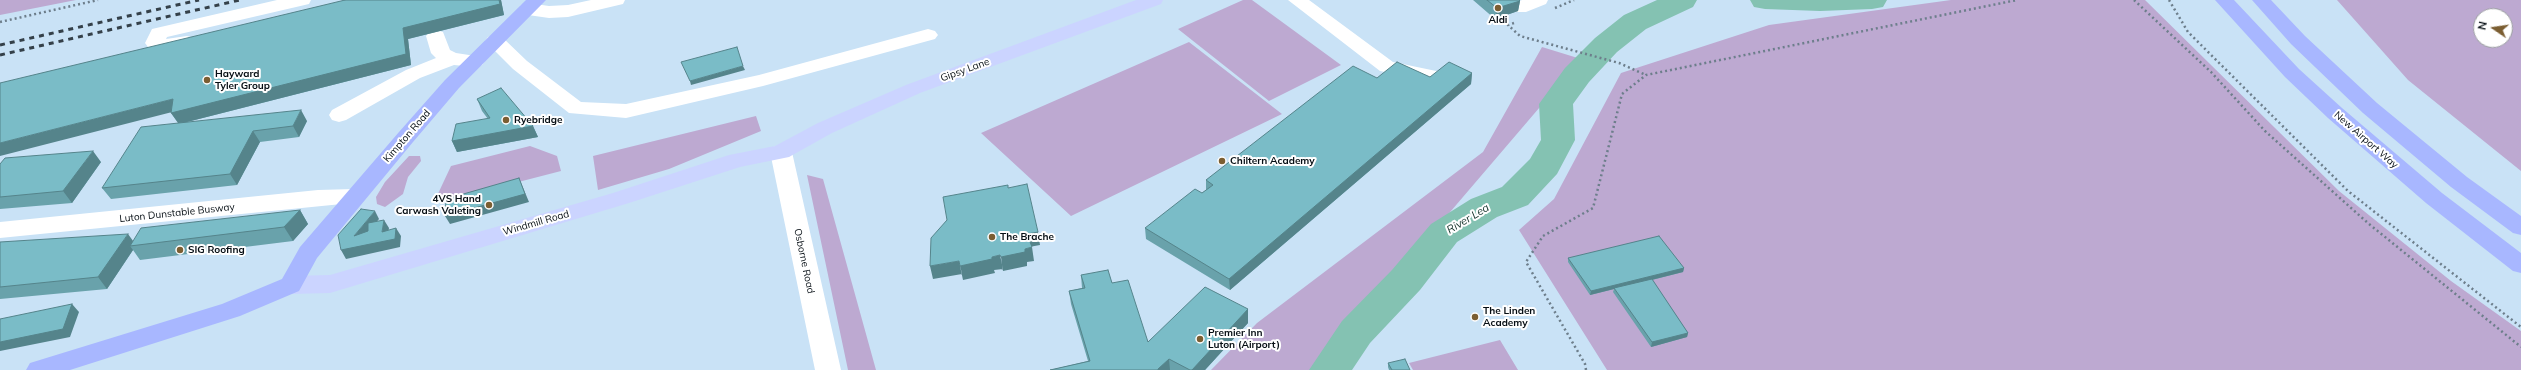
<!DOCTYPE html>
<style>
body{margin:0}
#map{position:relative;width:2521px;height:370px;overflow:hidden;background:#c9e2f6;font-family:Mulish,sans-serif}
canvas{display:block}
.north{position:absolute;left:2473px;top:8px;width:40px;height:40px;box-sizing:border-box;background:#fff;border:1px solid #9b9fa1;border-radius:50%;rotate:283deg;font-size:11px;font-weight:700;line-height:16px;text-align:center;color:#060e14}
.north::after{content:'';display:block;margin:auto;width:14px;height:18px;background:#7b5e32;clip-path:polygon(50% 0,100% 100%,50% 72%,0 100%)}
</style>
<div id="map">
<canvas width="2521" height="370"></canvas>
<div class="north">N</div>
</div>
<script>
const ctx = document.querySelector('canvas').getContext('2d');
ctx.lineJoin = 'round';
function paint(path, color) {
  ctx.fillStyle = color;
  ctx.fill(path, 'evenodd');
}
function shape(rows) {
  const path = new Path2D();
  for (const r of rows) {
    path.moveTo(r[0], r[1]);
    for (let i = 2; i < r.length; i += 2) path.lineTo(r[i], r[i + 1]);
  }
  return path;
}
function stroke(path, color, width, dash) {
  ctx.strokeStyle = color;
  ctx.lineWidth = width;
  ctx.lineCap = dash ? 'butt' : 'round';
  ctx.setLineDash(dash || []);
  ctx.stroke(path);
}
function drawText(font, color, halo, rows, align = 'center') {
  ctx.font = font + ' Mulish,sans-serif';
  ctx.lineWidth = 4;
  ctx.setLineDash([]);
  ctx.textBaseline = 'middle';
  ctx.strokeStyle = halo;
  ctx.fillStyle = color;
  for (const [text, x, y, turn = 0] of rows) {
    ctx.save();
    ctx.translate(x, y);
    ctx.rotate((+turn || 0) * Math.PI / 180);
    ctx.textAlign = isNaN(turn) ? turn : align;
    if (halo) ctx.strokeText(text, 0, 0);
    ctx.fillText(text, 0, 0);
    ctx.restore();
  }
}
paint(shape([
 [0,0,76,0,0,15],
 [1243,0,1252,0,1341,65,1269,101,1178,29],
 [1951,0,2145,0,2339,191,2451,281,2521,331,2521,370,1607,370,1519,230,1554,199,1621,73,1769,25],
 [2337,0,2521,0,2521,171,2408,80],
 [2481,16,2505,16,2505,40,2481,40],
 [1189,42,1282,114,1071,216,981,133],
 [1542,47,1581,59,1315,370,1211,370,1257,323,1483,152],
 [756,116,761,131,669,169,598,190,593,156],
 [530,146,557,156,561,171,441,202,436,198,451,166],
 [409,156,420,156,421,161,408,177,403,194,385,207,377,204,376,197,385,182],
 [807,175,823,179,876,370,848,370],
 [1500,340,1518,370,1413,370,1409,363]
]), '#bda9d1');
paint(shape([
 [1657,0,1697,0,1693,7,1646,29,1617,52,1589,82,1573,104,1575,140,1557,174,1528,205,1497,217,1457,242,1420,290,1370,343,1352,370,1309,370,1342,321,1392,270,1431,224,1471,199,1502,187,1530,159,1541,140,1539,104,1565,68,1595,38,1624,15,1657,0],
 [1750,0,1887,0,1883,7,1872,9,1820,11,1765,9,1754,7,1750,0]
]), '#84c2b2');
stroke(shape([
 [2134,0,2211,72,2265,131,2369,224,2521,347],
 [2169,0,2188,32,2348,191,2521,327],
 [1555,8,1574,0],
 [0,22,98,0],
 [1514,23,1508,25,1520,36,1619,63,1646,75],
 [1586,370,1585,364,1526,262,1543,236,1593,208,1622,94,1646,75,2017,0]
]), '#6d7e8b', 2.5, [2, 3]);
paint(shape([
 [277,0,311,0,309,4,167,37,166,39,187,36,194,38,197,42,194,46,161,52,148,47,145,43,152,29,277,0],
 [591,0,625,0,623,4,568,17,549,18,528,15,521,13,519,9,521,5,528,3,549,6,568,5,591,0],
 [1288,0,1309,0,1393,62,1441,72,1444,76,1441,80,1434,82,1380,71,1288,0],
 [1522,0,1548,0,1546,4,1526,12,1512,12,1510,8,1512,4,1522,0],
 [928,29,935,31,938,35,935,39,763,86,626,118,569,113,513,69,485,41,488,37,495,35,502,37,527,61,581,102,626,104,759,75,928,29],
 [436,30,443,32,450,50,456,53,482,57,485,61,482,65,475,67,454,65,420,78,346,120,339,122,332,120,329,115,332,110,406,70,436,58,431,53,426,36,429,32,436,30],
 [781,145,789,147,792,152,841,370,815,370,770,152,773,147,781,145],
 [354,189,362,192,365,197,362,202,0,238,0,222,318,190,354,189]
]), '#fff');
paint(shape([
 [1136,0,1163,0,1161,4,920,93,832,133,789,157,740,167,629,203,330,293,291,294,283,291,279,285,283,279,291,276,330,275,613,193,729,155,775,146,818,123,906,85,1136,0]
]), '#cbd4ff');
paint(shape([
 [526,0,546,0,459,88,413,142,317,258,299,291,240,316,70,370,26,370,30,363,222,304,282,279,300,247,399,132,445,80,526,0],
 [2215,0,2234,0,2299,69,2342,108,2442,193,2521,253,2521,273,2513,271,2426,203,2328,118,2285,77,2215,0],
 [2252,0,2271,0,2305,36,2377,103,2467,177,2521,216,2521,235,2513,233,2451,187,2363,113,2291,44,2252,0]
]), '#a8b7ff');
stroke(shape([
 [0,45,199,0],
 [0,55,240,0]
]), '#344049', 3, [5, 5]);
paint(shape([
 [345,0,501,0,504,15,408,39,411,65,187,122,307,121,299,137,260,142,237,185,111,199,102,188,178,123,171,113],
 [1473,0,1520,0,1519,0,1520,1,1518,11,1495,19],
 [1472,73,1471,84,1230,290,1146,239,1145,228,1202,193,1206,190,1206,180,1377,78,1430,77],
 [477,99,533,126,538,137,457,152,452,141,488,119,482,111],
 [101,162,72,203,0,209,0,164],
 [300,210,308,224,293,241,140,260,133,250,107,289,0,299,0,242,133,241],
 [1568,258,1684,268,1683,272,1652,280,1688,333,1687,337,1651,347,1613,292,1614,289,1590,295,1568,262],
 [1081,275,1112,283,1148,342,1248,309,1248,323,1205,370,1050,370,1088,361,1071,304,1069,291,1082,288],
 [1388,363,1410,370,1389,370,1388,367]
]), '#69a2ab');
paint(shape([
 [499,0,501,0,504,15,408,39,411,65,179,124,171,113,403,28],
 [1520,1,1518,11,1495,19,1497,8],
 [743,66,745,70,691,85,690,81],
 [1472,73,1471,84,1230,290,1229,279],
 [173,99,180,110,0,156,0,143],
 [301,110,307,121,299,137,293,126],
 [533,126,538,137,457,152,452,141],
 [253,131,260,142,237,185,230,174],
 [93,151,101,162,72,203,63,191],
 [519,178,529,202,450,224,445,216],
 [300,210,308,224,293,241,284,227],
 [375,211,379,219,359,244,354,236],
 [384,220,389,228,387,240,382,232],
 [396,228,401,236,400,247,346,259,341,250],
 [1038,232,1040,245,1029,247,1027,234],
 [128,234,136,245,130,246,133,250,107,289,98,277],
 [1032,247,1034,261,1027,262,1027,266,1003,271,1001,257,1025,249],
 [1000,255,1003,269,994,270,995,273,963,280,960,266,992,257],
 [959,261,962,274,933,279,930,266],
 [1684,268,1683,272,1615,289,1614,288,1614,289,1590,295,1591,291],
 [72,304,79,312,70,337,0,351,0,342],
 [1248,309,1248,323,1205,370,1192,370],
 [1688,333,1687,337,1651,347,1652,342],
 [1169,359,1170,370,1158,370,1158,369]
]), '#55848b');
const building = shape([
 [345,0,499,0,500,4,403,28,406,54,171,113,173,99,0,143,0,83,345,0],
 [1487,0,1519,0,1520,1,1497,8,1487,0],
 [737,47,743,66,690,81,681,62,737,47],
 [1397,62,1430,77,1449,62,1472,73,1229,279,1145,228,1195,189,1202,193,1213,185,1206,180,1353,66,1377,78,1397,62],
 [501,88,533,126,452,141,456,124,490,118,477,99,501,88],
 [301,110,293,126,253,131,230,174,102,188,141,127,301,110],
 [93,151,63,191,0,197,0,164,5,158,93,151],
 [519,178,525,194,445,216,446,199,519,178],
 [1027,184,1038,232,1027,234,1032,247,1025,249,1025,252,1001,257,1000,255,992,257,992,259,960,266,959,261,930,266,931,238,947,220,943,197,1008,185,1008,188,1027,184],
 [361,209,375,211,354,236,368,231,368,223,384,220,382,232,396,228,395,239,341,250,338,235,361,209],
 [300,210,284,227,130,246,141,228,300,210],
 [128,234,98,277,0,287,0,242,128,234],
 [1659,236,1684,268,1591,291,1568,258,1659,236],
 [1108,270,1112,283,1128,280,1148,342,1205,287,1248,309,1192,370,1190,370,1169,359,1158,369,1158,370,1050,370,1090,361,1069,291,1085,288,1081,275,1108,270],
 [1652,279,1688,333,1652,342,1614,288,1652,279],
 [72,304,63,329,0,342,0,319,72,304],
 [1405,359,1410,370,1392,370,1388,363,1405,359]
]);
paint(building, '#7abcc7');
stroke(building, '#55848b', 1);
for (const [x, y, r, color] of [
 [1498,8,4,"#7b5e32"],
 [207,80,4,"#7b5e32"],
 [506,120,4,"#7b5e32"],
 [1222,161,4,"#7b5e32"],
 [489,205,4,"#7b5e32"],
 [992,237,4,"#7b5e32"],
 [180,250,4,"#7b5e32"],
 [1475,317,4,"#7b5e32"],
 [1200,339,4,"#7b5e32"]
]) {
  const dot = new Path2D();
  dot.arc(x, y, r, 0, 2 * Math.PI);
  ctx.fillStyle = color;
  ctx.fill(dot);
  stroke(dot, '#fff', 1.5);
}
drawText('bold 10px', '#060e14', '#fff', [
 ["Aldi",1498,20,"center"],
 ["Hayward",215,74],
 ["Tyler Group",215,86],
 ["Ryebridge",514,120],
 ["Chiltern Academy",1230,161],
 ["4VS Hand",481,199,"right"],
 ["Carwash Valeting",481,211,"right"],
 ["The Brache",1000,237],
 ["SIG Roofing",188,250],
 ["The Linden",1483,311],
 ["Academy",1483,323],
 ["Premier Inn",1208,333],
 ["Luton (Airport)",1208,345]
], 'left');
drawText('10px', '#060e14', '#fff', [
 ["Gipsy Lane",965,70,-20],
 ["Kimpton Road",407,136,-49],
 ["New Airport Way",2366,140,41],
 ["Luton Dunstable Busway",177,213,-6],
 ["Windmill Road",536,223,-16],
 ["Osborne Road",804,261,78]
]);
drawText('italic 11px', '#113028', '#fff', [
 ["River Lea",1468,219,-31]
]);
</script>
